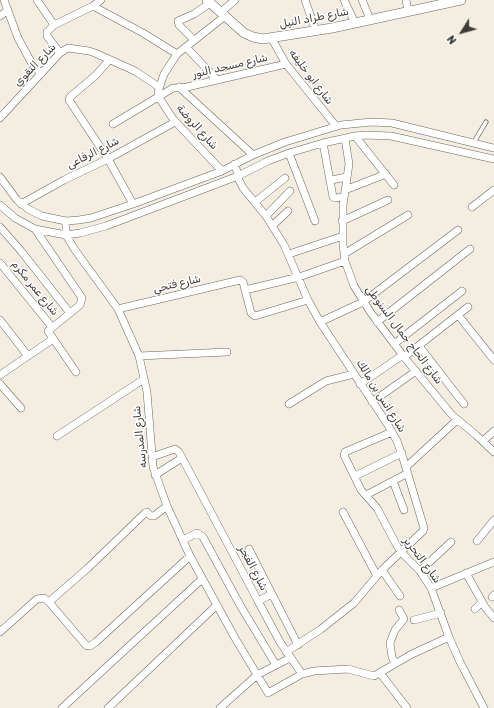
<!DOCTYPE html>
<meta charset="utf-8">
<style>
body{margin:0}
#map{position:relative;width:494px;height:708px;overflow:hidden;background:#f4ede2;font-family:Rubik,sans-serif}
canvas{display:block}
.north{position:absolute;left:442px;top:12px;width:40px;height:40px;-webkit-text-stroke:3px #fff;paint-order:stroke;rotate:233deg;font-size:11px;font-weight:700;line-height:16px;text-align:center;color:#3f3c38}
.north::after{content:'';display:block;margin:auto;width:14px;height:18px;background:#3f3c38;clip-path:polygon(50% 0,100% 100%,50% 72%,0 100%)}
</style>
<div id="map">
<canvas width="494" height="708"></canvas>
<div class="north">N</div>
</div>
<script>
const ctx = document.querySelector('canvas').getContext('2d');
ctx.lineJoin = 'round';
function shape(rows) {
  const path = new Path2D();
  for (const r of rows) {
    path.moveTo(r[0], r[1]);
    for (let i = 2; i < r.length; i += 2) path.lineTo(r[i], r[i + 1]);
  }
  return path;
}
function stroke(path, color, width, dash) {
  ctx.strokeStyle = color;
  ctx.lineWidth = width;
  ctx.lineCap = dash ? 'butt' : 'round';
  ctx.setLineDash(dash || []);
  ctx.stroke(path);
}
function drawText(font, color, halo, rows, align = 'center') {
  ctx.font = font + ' Rubik,"Noto Naskh Arabic",sans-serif';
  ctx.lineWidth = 3;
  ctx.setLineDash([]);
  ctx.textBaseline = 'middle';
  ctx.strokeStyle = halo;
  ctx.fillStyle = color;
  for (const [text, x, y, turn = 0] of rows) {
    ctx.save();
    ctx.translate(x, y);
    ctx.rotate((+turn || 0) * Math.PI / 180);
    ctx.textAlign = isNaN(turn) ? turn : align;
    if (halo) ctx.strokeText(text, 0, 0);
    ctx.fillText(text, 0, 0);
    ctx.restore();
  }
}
const service = shape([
 [474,142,486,122]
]);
const minor = shape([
 [4,0,18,38,31,62,41,74],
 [37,0,54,25],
 [305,0,316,31],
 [344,0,355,23],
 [362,0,370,19],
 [406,0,408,11],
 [93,6,143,33,177,54],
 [221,12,235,0],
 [0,16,8,10],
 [272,39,286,64,336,126],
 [194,40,179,25,178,21,194,14,210,3],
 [186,47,217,80],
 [60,53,47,36,47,32,54,25,93,6,101,0],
 [109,60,96,75,70,97,69,100,108,159,133,204],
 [179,87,253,155],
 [158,92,164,74,177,54,225,16],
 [158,96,173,119,222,171],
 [0,118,60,53,68,48,89,51,95,53,135,71,159,87],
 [113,124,173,88,187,87,286,64],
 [355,136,394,185],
 [345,138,349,164,343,205,343,244,345,261,354,286,371,313,404,357,452,415,476,435,494,452],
 [323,143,333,197,335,198,344,197],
 [289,153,315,221],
 [235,164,239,180,243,188,266,216,284,245,308,300,320,322,388,425,397,441,403,458,424,528,423,531,382,570,354,603,321,629,286,652],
 [0,177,17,200,28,209,42,216,56,219,66,221,79,220,91,218,133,204,222,171,253,155,285,142,341,125,372,122,392,123,494,148],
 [331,180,347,177],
 [345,190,386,174],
 [255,202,285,178],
 [21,204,64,180,108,159,175,122],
 [0,205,15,218,35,229,66,235,80,233,106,226,238,176,268,161,289,153,323,143,355,136,366,135,391,136,494,159],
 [472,207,494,190],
 [266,216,290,191],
 [66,221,66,235,75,250,118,309,139,356,147,392,153,467,167,506,190,556,235,638,268,693,302,674,314,671,348,669,374,676,412,654,449,637],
 [342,221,388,200],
 [273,225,288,211],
 [0,227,21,251,70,313],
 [35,229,82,298,80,305,48,331,76,372],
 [289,254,343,236],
 [344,254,408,215],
 [0,263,52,327],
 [245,290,299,277,345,261],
 [118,309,240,280,243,282,251,313,255,316,308,300],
 [458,315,494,360],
 [0,320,28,356],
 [320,322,363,302,458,230],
 [377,322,470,249],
 [394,344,462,291],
 [419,346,464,404],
 [139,356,227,352],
 [404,357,468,307],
 [0,375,53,339],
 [0,384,21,408],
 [360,384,403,355],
 [372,402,416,371],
 [289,404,326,381,354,374],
 [392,432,345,452,344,455,361,490,377,508,396,544,401,552,420,571,431,588,449,637,460,662,484,708],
 [57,436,144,379],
 [483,441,494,431],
 [152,457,172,450,175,449,179,452,258,601,272,594,298,645],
 [406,467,457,420],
 [155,475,182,458],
 [355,476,402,453],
 [393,481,404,510],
 [366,495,408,473],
 [343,512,377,576],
 [183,540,197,533,203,537,240,605,276,665],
 [477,541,494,520],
 [249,549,272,594],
 [382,570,400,596],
 [420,571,451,542],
 [466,573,485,607,494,618],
 [431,588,494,562],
 [492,597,494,595],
 [258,601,280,642,302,674],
 [49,602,84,643,87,646,90,646,96,642,190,556],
 [475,609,482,602],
 [414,620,441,613],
 [0,632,37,599,44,598,49,602,50,601,88,568,145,513,147,512,151,516,154,516,167,506],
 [395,663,392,657,390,643,395,630,404,619,399,610],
 [380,673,407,708],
 [62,708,202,579],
 [108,708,217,605],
 [220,708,257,675,290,658]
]);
const tertiary = shape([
 [207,0,244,33,253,37,263,39,332,28,461,0]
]);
stroke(service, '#6c655b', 5);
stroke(minor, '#6c655b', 8);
stroke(tertiary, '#6c655b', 10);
stroke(service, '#fff', 3.5);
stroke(minor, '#fff', 7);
stroke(tertiary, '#fff', 9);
drawText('11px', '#3f3c38', '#fff', [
 ["شارع طراد النيل",314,18,-11],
 ["شارع التقوي",35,65,-46],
 ["شارع مسجد النور",230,66,-13],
 ["شارع ابو خليفه",311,77,53],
 ["شارع الروضة",197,127,48],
 ["شارع الرفاعى",93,153,-27],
 ["شارع فتحي",177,284,-13],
 ["شارع عمر مكرم",35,288,51],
 ["شارع الحاج جمال السنوطي",404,335,53],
 ["شارع انس بن مالك",381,396,58],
 ["شارع المدرسه",140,437,-96],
 ["شارع التحرير",422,560,53],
 ["شارع الفجر",253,568,62]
]);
</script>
